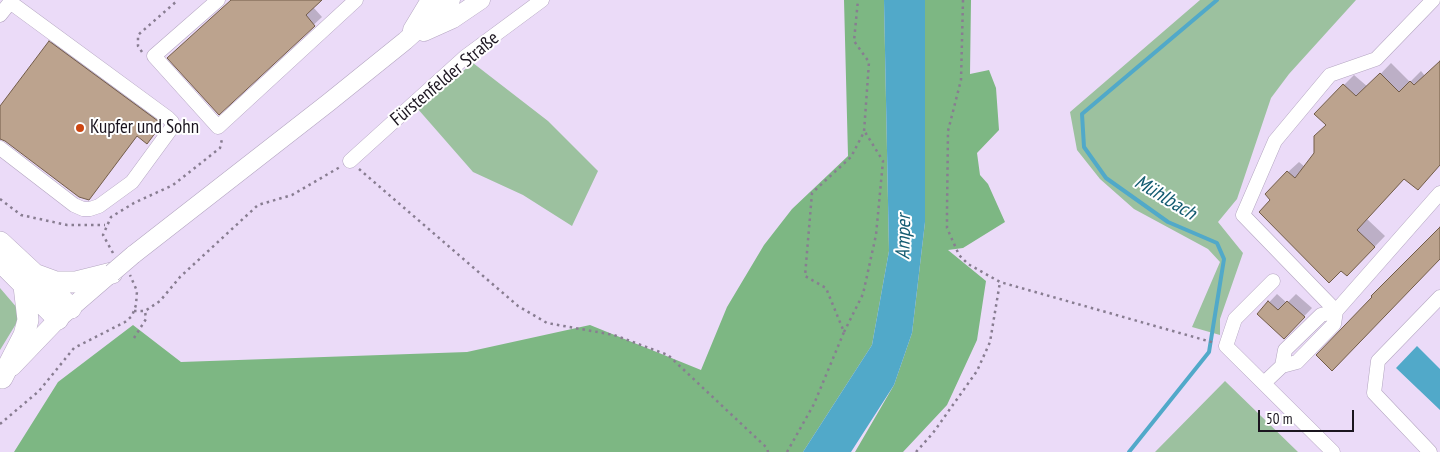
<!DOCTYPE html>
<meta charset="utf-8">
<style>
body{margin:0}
#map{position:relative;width:1440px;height:452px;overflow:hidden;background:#ebdbf8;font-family:"PT Sans Narrow",sans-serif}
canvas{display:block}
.scale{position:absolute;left:1258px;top:410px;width:96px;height:22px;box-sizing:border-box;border:2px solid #1b151f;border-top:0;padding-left:6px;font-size:15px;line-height:18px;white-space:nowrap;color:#1b151f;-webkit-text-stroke:4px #fff;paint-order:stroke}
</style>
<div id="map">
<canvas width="1440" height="452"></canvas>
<div class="scale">50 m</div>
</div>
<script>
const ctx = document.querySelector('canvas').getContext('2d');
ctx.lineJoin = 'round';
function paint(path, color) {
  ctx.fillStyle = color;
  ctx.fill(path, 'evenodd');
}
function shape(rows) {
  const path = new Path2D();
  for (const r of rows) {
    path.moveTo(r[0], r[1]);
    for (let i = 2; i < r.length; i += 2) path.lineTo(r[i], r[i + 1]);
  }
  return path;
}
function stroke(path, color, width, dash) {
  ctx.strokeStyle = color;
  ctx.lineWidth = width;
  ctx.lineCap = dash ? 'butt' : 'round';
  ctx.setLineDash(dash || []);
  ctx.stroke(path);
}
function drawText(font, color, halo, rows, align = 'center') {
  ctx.font = font + ' "PT Sans Narrow",sans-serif';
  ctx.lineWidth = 4;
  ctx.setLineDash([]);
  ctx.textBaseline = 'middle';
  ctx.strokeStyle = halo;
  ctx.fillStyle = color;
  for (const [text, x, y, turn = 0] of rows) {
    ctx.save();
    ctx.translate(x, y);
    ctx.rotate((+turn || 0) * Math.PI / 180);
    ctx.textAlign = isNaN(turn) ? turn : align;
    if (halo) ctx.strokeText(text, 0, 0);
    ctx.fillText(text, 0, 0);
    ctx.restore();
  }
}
paint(shape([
 [1200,0,1356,0,1289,74,1271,98,1237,199,1218,222,1243,253,1220,319,1220,335,1192,327,1220,262,1208,249,1134,209,1100,179,1077,150,1070,112],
 [473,63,548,121,598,171,572,226,523,195,473,172,417,108],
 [0,288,18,309,19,319,0,350],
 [1225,381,1298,452,1155,452]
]), '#9cc19f');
paint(shape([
 [844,0,884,0,889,251,872,345,803,452,14,452,58,382,133,325,181,362,467,352,590,325,701,370,727,307,764,245,792,209,848,156],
 [925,0,971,0,970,74,989,70,996,88,999,130,977,153,980,175,988,184,1005,222,963,248,948,250,986,281,977,340,947,405,903,452,855,452,894,385,912,333,925,222]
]), '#7db783');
paint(shape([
 [884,0,925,0,925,222,912,333,894,385,851,452,803,452,872,345,889,251],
 [1417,346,1440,369,1440,410,1396,368]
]), '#51a9c9');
paint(shape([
 [232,0,321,0,313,7,322,17,219,113],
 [58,34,169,116,147,142,138,135,88,199,6,140,0,139,0,108],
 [1440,62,1440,165,1418,189,1405,178,1367,219,1385,236,1358,264,1271,200,1288,172,1299,162,1305,167,1315,154,1332,122,1315,114,1354,75,1368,87,1391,63,1410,82,1421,71,1425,76],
 [1277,294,1287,303,1296,294,1312,308,1292,329,1258,314]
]), '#0003');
stroke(shape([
 [1129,452,1209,352,1224,259,1217,243,1168,222,1106,178,1084,147,1082,114,1217,0]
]), '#51a9c9', 4);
const building = shape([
 [231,0,322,0,306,15,315,26,219,115,167,58,231,0],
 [49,41,162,124,147,144,137,136,89,200,79,197,5,141,0,139,0,106,49,41],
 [1440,61,1440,165,1418,190,1404,179,1357,230,1375,247,1347,276,1341,271,1329,283,1259,212,1270,200,1265,194,1287,171,1295,178,1314,153,1314,136,1326,125,1314,114,1343,84,1356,96,1380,73,1399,92,1410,81,1414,85,1440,61],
 [1440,227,1440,259,1332,371,1316,355,1372,297,1371,296,1440,227],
 [1268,301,1278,310,1287,301,1305,317,1284,339,1257,314,1268,301]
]);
paint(building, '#bca38e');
stroke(building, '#725c49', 1);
const minor = shape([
 [218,0,154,56,218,127,356,0],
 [0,15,12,0],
 [0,148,74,205,83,209,90,209,99,206,132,182,173,126,172,122,168,118,10,2],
 [350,161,465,57,542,0],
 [1273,281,1235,319,1226,346,1333,452],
 [1336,311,1243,215,1275,141,1330,75,1376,59,1433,0],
 [1282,366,1285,350,1321,315,1336,311],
 [1264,383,1282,366,1297,362,1334,324,1336,311,1440,193],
 [1430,452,1374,393,1378,361,1440,297]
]);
const major = shape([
 [412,30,430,0],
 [424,32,453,19,481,0],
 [133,255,328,103,405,41,451,0],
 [12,367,58,319,109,275]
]);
const highway = shape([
 [0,242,71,308],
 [0,261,58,319],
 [37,275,56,282,76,282,112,273],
 [2,378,24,335,28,320,24,286]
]);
stroke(minor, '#b4a6c1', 15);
stroke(major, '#b4a6c1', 19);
stroke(highway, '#b4a6c1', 22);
stroke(shape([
 [963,0,961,80,948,131,947,211,947,228,959,255,968,264,1000,282,1215,343],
 [142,52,138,46,138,35,178,0],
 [359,169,518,306,547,323,614,335,668,355,767,448,768,452],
 [0,199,21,215,67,225,105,225],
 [113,253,103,235,111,217,134,203,173,185,220,148,222,139],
 [134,311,145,311,160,301,180,277,258,205,292,195,340,167],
 [844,332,863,294,876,235,883,161,865,132],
 [134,338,146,319,145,311],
 [0,424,39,391,74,348,125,322,132,316,136,305,137,291,130,275],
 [787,452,814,404,844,332,826,288,805,276,812,193,851,157,864,132,869,62,854,41,858,0],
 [916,452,933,433,977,371,990,342,1000,282]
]), '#887d91', 2.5, [2.5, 4]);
stroke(minor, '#fff', 14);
stroke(major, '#fff', 18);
stroke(highway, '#fff', 21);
const majorBridge = shape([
 [112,273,133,255]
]);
stroke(majorBridge, '#b4a6c1', 19, []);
stroke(majorBridge, '#fff', 18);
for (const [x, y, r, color] of [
 [80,128,5,"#cd4611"]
]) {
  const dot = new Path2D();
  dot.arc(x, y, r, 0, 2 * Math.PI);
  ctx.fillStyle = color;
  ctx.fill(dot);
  stroke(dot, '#fff', 2);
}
drawText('19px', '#1b151f', '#fff', [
 ["Fürstenfelder Straße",445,79,-40]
]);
drawText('19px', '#1b151f', '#fff', [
 ["Kupfer und Sohn",90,128]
], 'left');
drawText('italic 20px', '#145c72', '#fff', [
 ["Mühlbach",1165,198,31],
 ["Amper",904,237,-89]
]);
</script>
